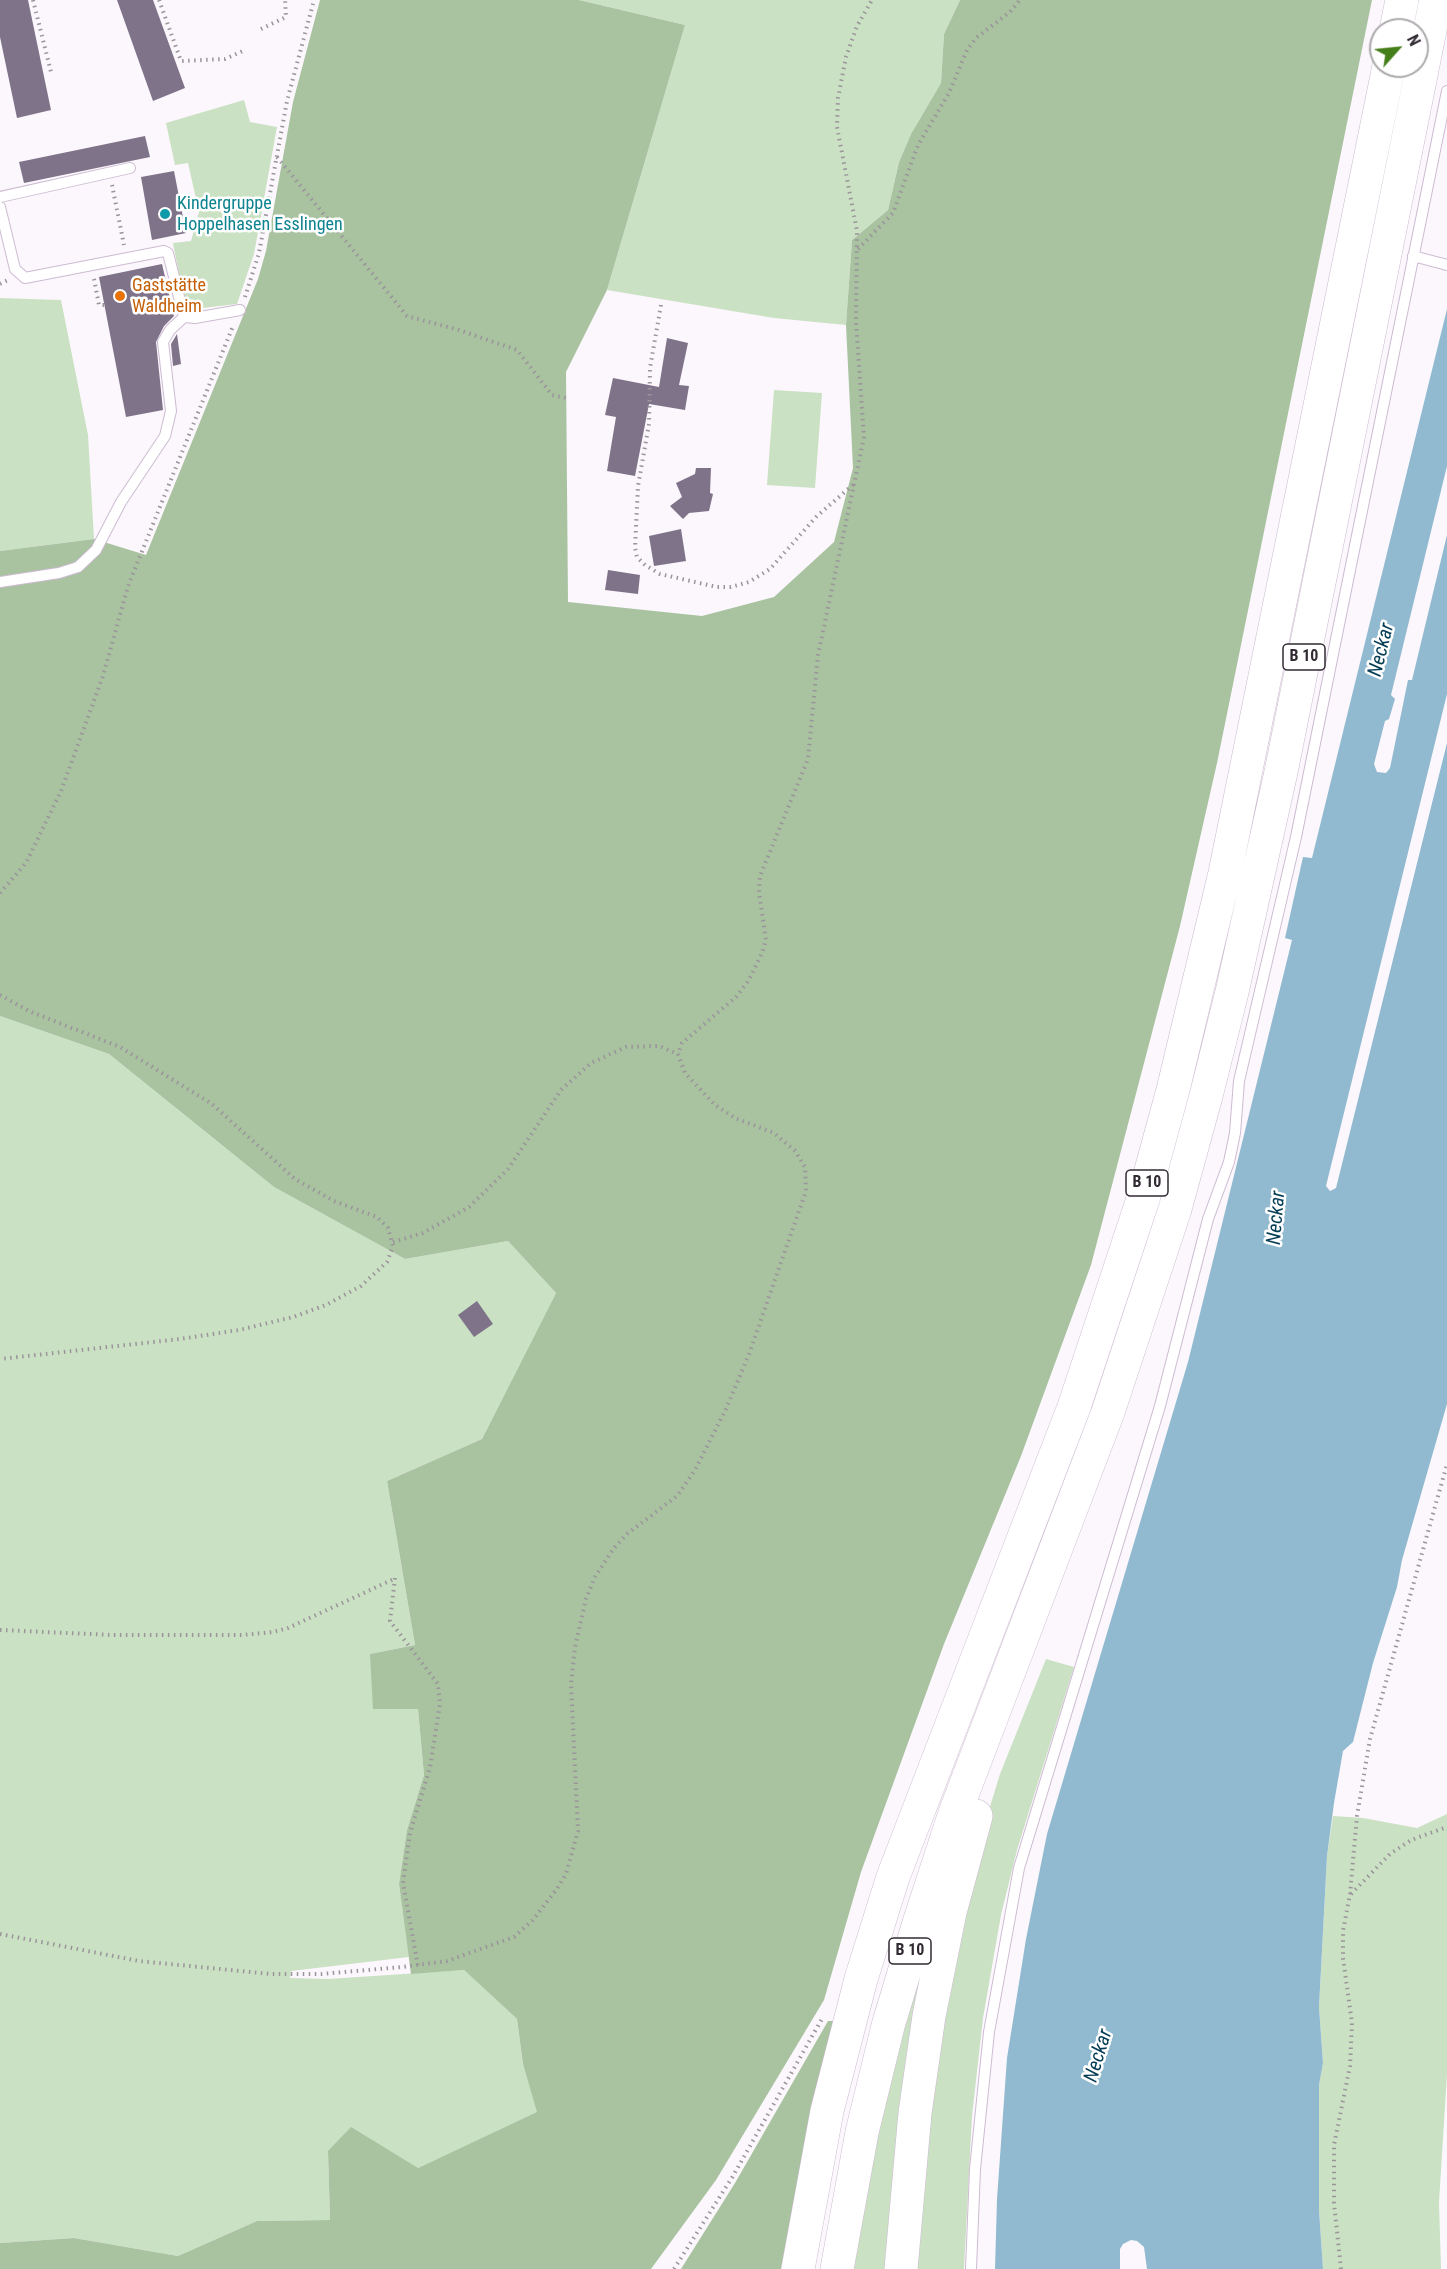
<!DOCTYPE html>
<meta charset="utf-8">
<style>
body{margin:0}
#map{position:relative;width:1447px;height:2269px;overflow:hidden;background:#fbf7fc;font-family:"Roboto Condensed",sans-serif}
canvas{display:block}
.north{position:absolute;left:1369px;top:18px;width:60px;height:60px;box-sizing:border-box;background:#fff;border:2px solid #adaaad;border-radius:50%;rotate:63deg;font-size:16px;font-weight:700;line-height:24px;text-align:center;color:#322a33}
.north::after{content:'';display:block;margin:auto;width:21px;height:27px;background:#457f1a;clip-path:polygon(50% 0,100% 100%,50% 72%,0 100%)}
</style>
<div id="map">
<canvas width="1447" height="2269"></canvas>
<div class="north">N</div>
</div>
<script>
const ctx = document.querySelector('canvas').getContext('2d');
ctx.lineJoin = 'round';
function paint(path, color) {
  ctx.fillStyle = color;
  ctx.fill(path, 'evenodd');
}
function shape(rows) {
  const path = new Path2D();
  for (const r of rows) {
    path.moveTo(r[0], r[1]);
    for (let i = 2; i < r.length; i += 2) path.lineTo(r[i], r[i + 1]);
  }
  return path;
}
function stroke(path, color, width, dash) {
  ctx.strokeStyle = color;
  ctx.lineWidth = width;
  ctx.lineCap = dash ? 'butt' : 'round';
  ctx.setLineDash(dash || []);
  ctx.stroke(path);
}
function drawText(font, color, halo, rows, align = 'center') {
  ctx.font = font + ' "Roboto Condensed",sans-serif';
  ctx.lineWidth = 5;
  ctx.setLineDash([]);
  ctx.textBaseline = 'middle';
  ctx.strokeStyle = halo;
  ctx.fillStyle = color;
  for (const [text, x, y, turn = 0] of rows) {
    ctx.save();
    ctx.translate(x, y);
    ctx.rotate((+turn || 0) * Math.PI / 180);
    ctx.textAlign = isNaN(turn) ? turn : align;
    if (halo) ctx.strokeText(text, 0, 0);
    ctx.fillText(text, 0, 0);
    ctx.restore();
  }
}
paint(shape([
 [579,0,960,0,944,34,941,83,911,134,899,162,888,210,852,240,846,325,774,318,607,290,685,25],
 [244,100,250,122,277,127,254,254,237,304,194,309,184,300,173,243,191,241,199,212,188,163,175,165,166,123],
 [0,298,61,300,88,435,94,539,0,551],
 [774,390,822,393,815,488,767,485],
 [0,1016,109,1054,274,1187,405,1259,508,1241,556,1293,482,1439,387,1481,415,1645,370,1654,418,1709,424,1775,407,1830,399,1884,409,1957,291,1971,290,1978,328,1979,464,1970,517,2019,523,2064,538,2112,418,2168,328,2151,330,2220,257,2221,178,2256,74,2238,0,2243],
 [1046,1659,1074,1667,1017,1850,1001,1915,983,2018,972,2116,964,2269,914,2269,942,2015,981,1836,1000,1774],
 [1447,1814,1447,2074,1439,2202,1441,2269,1323,2269,1319,2210,1319,2085,1323,2063,1319,2007,1327,1856,1333,1816,1363,1818,1417,1828],
 [924,1950,891,2269,850,2269,878,2118]
]), '#cbe1c3');
paint(shape([
 [320,0,579,0,685,25,607,290,566,372,568,602,702,616,774,597,834,542,853,468,846,325,852,240,888,210,899,162,911,134,941,83,944,34,960,0,1372,0,1217,763,1180,926,1091,1265,1021,1456,944,1644,861,1872,824,2000,716,2180,651,2269,0,2269,0,2243,74,2238,178,2256,257,2221,330,2220,328,2151,351,2127,418,2168,537,2112,523,2064,517,2019,464,1970,411,1974,399,1884,407,1830,424,1775,418,1709,373,1709,370,1654,415,1645,387,1481,482,1439,556,1293,508,1241,405,1259,274,1187,109,1054,0,1016,0,551,94,539,146,555,258,279,266,251,293,102],
 [828,2021,834,2021,810,2115,781,2269,681,2269,735,2183]
]), '#a9c2a0');
paint(shape([
 [1447,309,1447,466,1391,695,1395,699,1389,719,1385,721,1374,764,1377,772,1386,773,1390,768,1408,680,1412,680,1447,535,1447,694,1326,1186,1330,1191,1336,1188,1447,743,1447,1404,1402,1560,1397,1587,1373,1663,1353,1742,1343,1751,1334,1803,1327,1856,1319,2007,1323,2063,1319,2085,1319,2210,1323,2269,1147,2269,1144,2247,1137,2241,1131,2240,1123,2244,1120,2249,1120,2269,995,2269,997,2199,1007,2058,1026,1939,1047,1834,1188,1362,1292,940,1285,938,1303,857,1312,858]
]), '#91bad0');
paint(shape([
 [0,0,28,0,51,110,17,118,0,37],
 [117,0,153,0,185,88,153,101],
 [145,136,150,157,24,183,19,162],
 [174,171,186,233,152,240,141,177],
 [162,264,174,316,164,326,156,342,163,410,126,417,99,277],
 [177,334,181,364,173,366,171,344],
 [667,338,688,343,679,385,689,386,685,410,649,404,635,476,607,471,616,417,605,415,613,378,659,387],
 [696,468,711,468,710,493,713,494,709,511,689,513,683,519,670,506,682,497,676,483,695,474],
 [681,529,686,561,654,566,649,536],
 [608,570,640,575,638,594,605,590],
 [477,1301,493,1324,474,1337,458,1315]
]), '#7f738a');
const service = shape([
 [0,197,130,168],
 [0,207,15,269,25,278,164,251,168,253,184,317,195,318,240,310],
 [1413,256,1447,265],
 [0,582,59,573,78,567,96,550,121,502,165,436,171,411,163,342,170,330,184,317],
 [971,2269,975,2169,989,2032,1019,1868,1160,1406,1208,1219,1229,1162,1235,1133,1239,1081,1296,837,1447,91]
]);
const trunk = shape([
 [1396,30,1402,0],
 [798,2269,827,2111,861,1979,893,1877,1074,1407,1144,1196,1173,1090,1225,873,1389,66],
 [837,2269,862,2132,888,2026,919,1923,955,1813,1108,1412,1175,1209,1206,1096,1232,992,1281,772,1436,0],
 [901,2269,915,2113,929,2016,950,1912,976,1816]
]);
stroke(service, '#cdbbd2', 12);
stroke(trunk, '#cdbbd2', 34);
stroke(shape([
 [33,0,51,72],
 [159,0,181,61,225,59,245,50],
 [261,29,286,17,285,0],
 [277,157,407,316,459,330,517,350,552,395,566,398],
 [112,185,124,245],
 [858,249,893,213,918,145,949,93,967,50,976,38,1010,12,1020,0],
 [94,279,99,305,104,305],
 [0,284,8,280],
 [245,297,259,253,287,101,314,0],
 [661,305,650,368,649,424,638,486,635,548,637,557,645,565,660,574,717,587,731,587,749,582,770,569,816,517,855,483],
 [0,893,26,863,61,791,103,676,128,586,233,326],
 [0,995,29,1011,120,1047,212,1104,295,1179,334,1201,377,1217,388,1228,393,1246,387,1262,361,1286,326,1305,293,1317,239,1330,180,1339,0,1359],
 [393,1242,423,1233,469,1207,508,1169,561,1090,591,1063,626,1047,659,1046,678,1054],
 [395,1578,390,1621,438,1684,440,1704,430,1767,410,1833,403,1883,418,1966],
 [0,1630,112,1635,242,1635,273,1632,288,1628,394,1579],
 [1351,1894,1390,1854,1411,1840,1447,1827],
 [0,1934,139,1961,271,1974,321,1974,402,1967,447,1961,514,1937,532,1921,557,1889,566,1874,578,1831,571,1684,575,1647,586,1599,595,1577,614,1548,627,1534,677,1496,695,1470,726,1409,749,1354,806,1191,805,1167,795,1151,774,1133,735,1118,715,1105,685,1073,678,1054,682,1043,736,997,749,980,762,953,766,940,759,892,760,876,808,759,818,655,864,437,856,322,857,231,837,127,838,98,846,57,857,26,872,0],
 [674,2269,733,2176,823,2017],
 [1341,2269,1334,2203,1334,2145,1350,2066,1352,2023,1343,1958,1343,1931,1350,1894,1357,1816,1370,1739,1447,1464]
]), '#9a949b', 4, [1.5, 4.5]);
stroke(service, '#fff', 10);
stroke(trunk, '#fff', 33);
for (const [x, y, r, color] of [
 [165,214,6,"#0f9aa8"],
 [120,296,6,"#e8710a"]
]) {
  const dot = new Path2D();
  dot.arc(x, y, r, 0, 2 * Math.PI);
  ctx.fillStyle = color;
  ctx.fill(dot);
  stroke(dot, '#fff', 2);
}
for (const [x, y, w] of [
 [1304,657,42],
 [1147,1183,42],
 [910,1951,42]
]) {
  const box = new Path2D();
  box.roundRect(x - w / 2, y - 13, w, 26, 4.5);
  ctx.fillStyle = '#fff';
  ctx.fill(box);
  stroke(box, '#322a33', 1.5);
}
drawText('bold 16px', '#322a33', null, [
 ["B 10",1304,657],
 ["B 10",1147,1183],
 ["B 10",910,1951]
]);
drawText('18px', '#0d838f', '#fff', [
 ["Kindergruppe",177,204],
 ["Hoppelhasen Esslingen",177,225]
], 'left');
drawText('18px', '#c56008', '#fff', [
 ["Gaststätte",132,286],
 ["Waldheim",132,307]
], 'left');
drawText('italic 20px', '#043c54', '#fff', [
 ["Neckar",1382,650,-76],
 ["Neckar",1277,1218,-85],
 ["Neckar",1099,2056,-73]
]);
</script>
